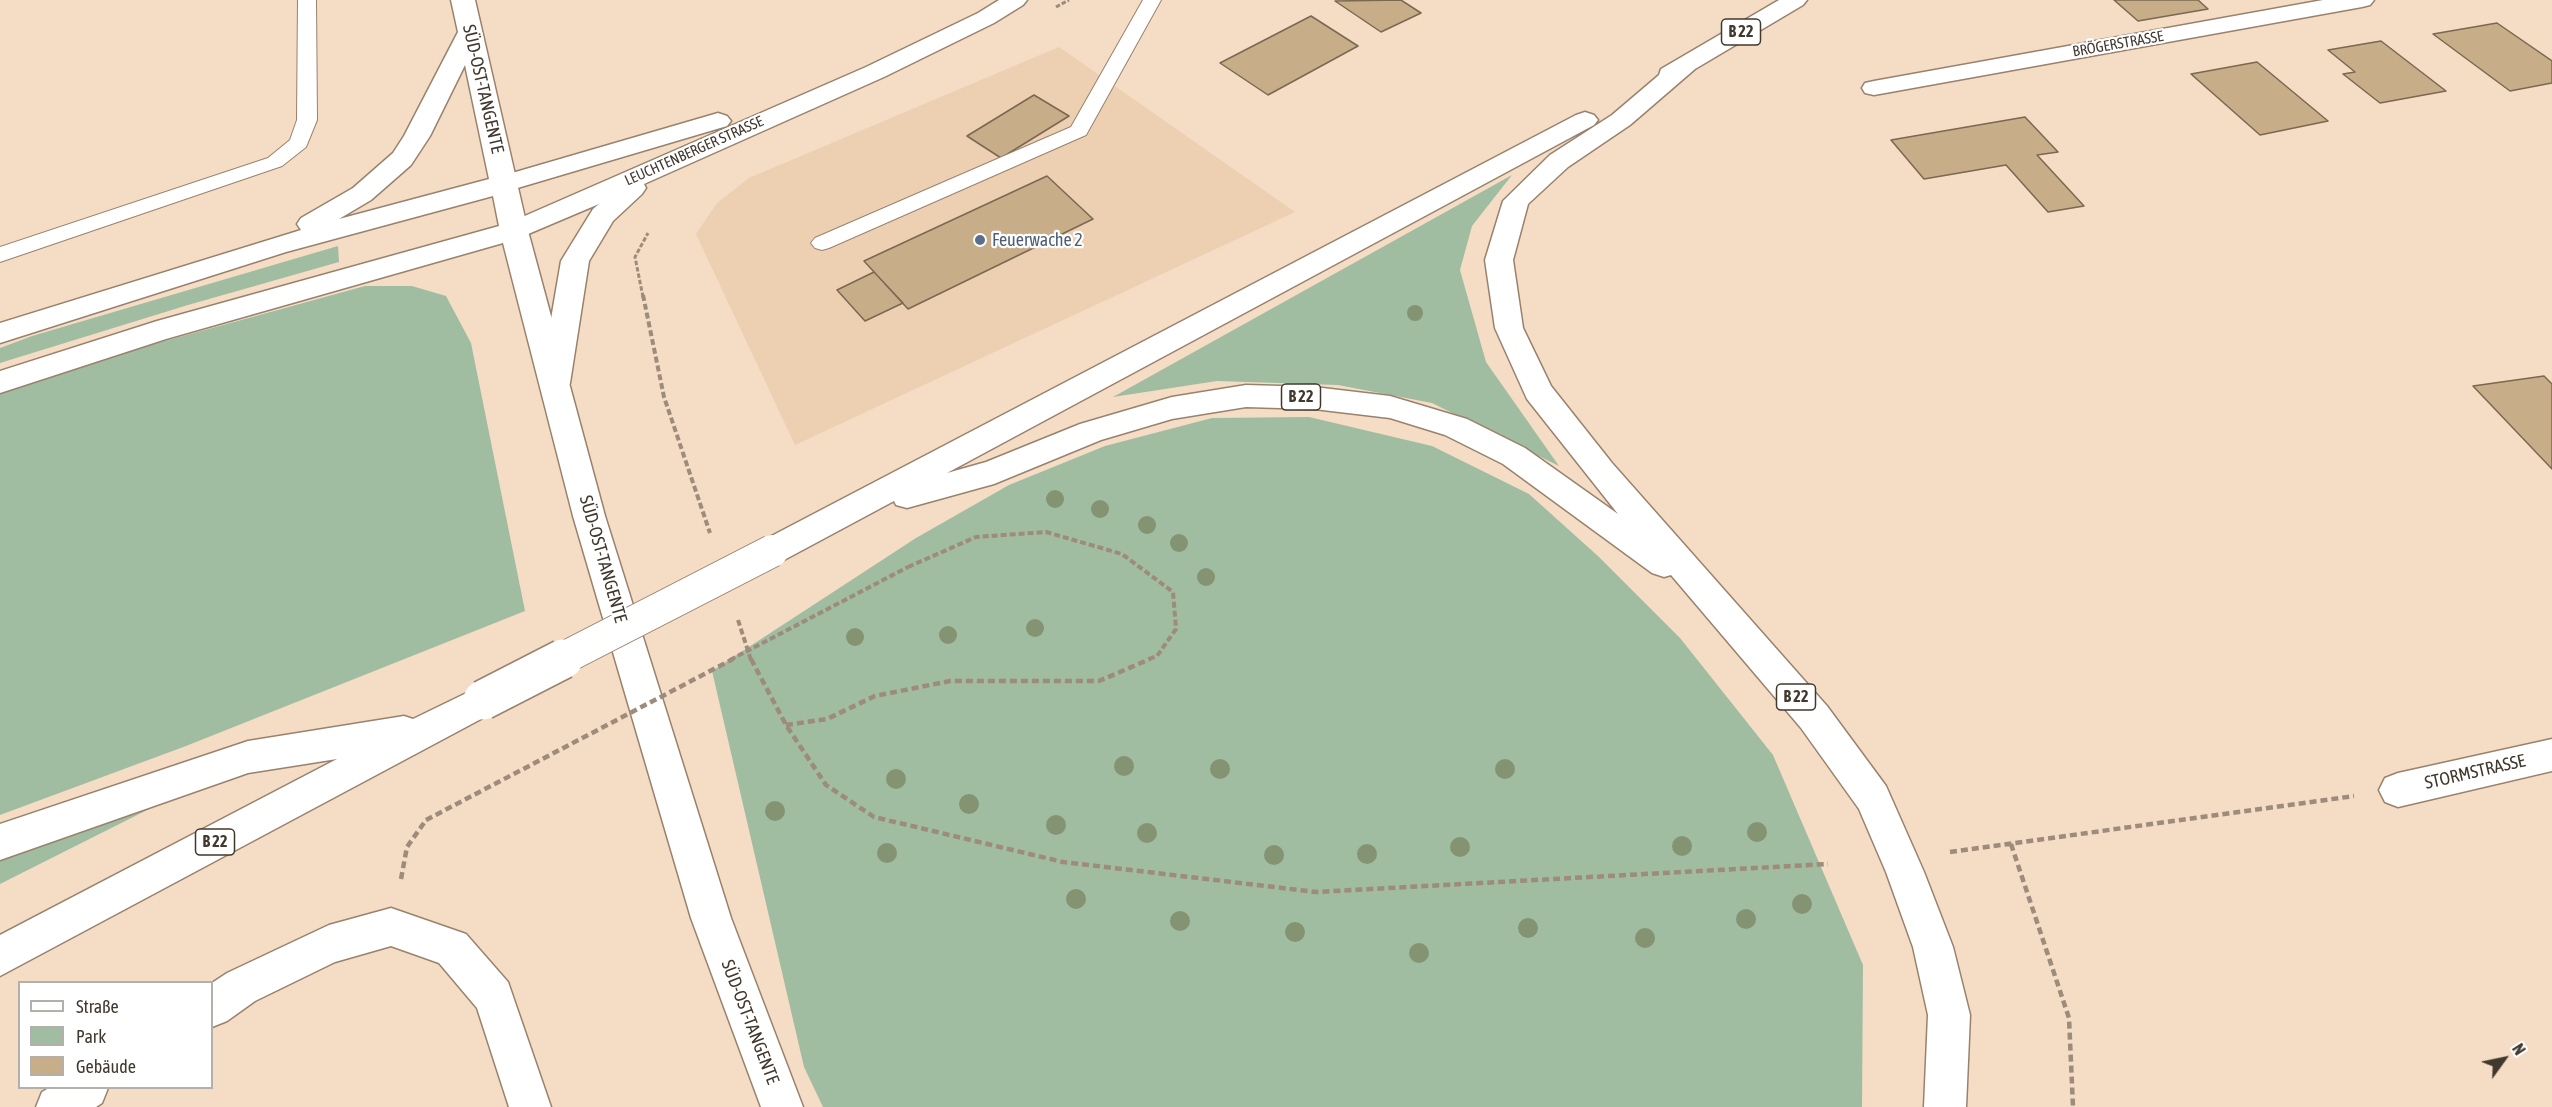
<!DOCTYPE html>
<meta charset="utf-8">
<style>
body{margin:0}
#map{position:relative;width:2552px;height:1107px;overflow:hidden;background:#f5dcc5;font-family:"Asap Condensed",sans-serif}
canvas{display:block}
.legend{position:absolute;left:18px;top:981px;width:195px;height:108px;box-sizing:border-box;background:#fff;border:2px solid #b3afab;margin:0;padding:8px 10px;list-style:none;font-size:18px;color:#41382e}
.legend li{display:flex;align-items:center;gap:12px;height:30px}
.legend b{width:30px;border:2px solid #b3afab}
.north{position:absolute;left:2474px;top:1029px;width:60px;height:60px;-webkit-text-stroke:4px #fff;paint-order:stroke;rotate:57deg;font-size:16px;font-weight:700;line-height:24px;text-align:center;color:#41382e}
.north::after{content:'';display:block;margin:auto;width:21px;height:27px;background:#41382e;clip-path:polygon(50% 0,100% 100%,50% 72%,0 100%)}
</style>
<div id="map">
<canvas width="2552" height="1107"></canvas>
<ul class="legend">
<li><b style="height:8px;background:#fff"></b>Straße</li>
<li><b style="height:16px;background:#a0bda2"></b>Park</li>
<li><b style="height:16px;background:#c8ad89"></b>Gebäude</li>
</ul>
<div class="north">N</div>
</div>
<script>
const ctx = document.querySelector('canvas').getContext('2d');
ctx.lineJoin = 'round';
function paint(path, color) {
  ctx.fillStyle = color;
  ctx.fill(path, 'evenodd');
}
function shape(rows) {
  const path = new Path2D();
  for (const r of rows) {
    path.moveTo(r[0], r[1]);
    for (let i = 2; i < r.length; i += 2) path.lineTo(r[i], r[i + 1]);
  }
  return path;
}
function stroke(path, color, width, dash) {
  ctx.strokeStyle = color;
  ctx.lineWidth = width;
  ctx.lineCap = dash ? 'butt' : 'round';
  ctx.setLineDash(dash || []);
  ctx.stroke(path);
}
function drawText(font, color, halo, rows, align = 'center') {
  ctx.font = font + ' "Asap Condensed",sans-serif';
  ctx.lineWidth = 4.5;
  ctx.setLineDash([]);
  ctx.textBaseline = 'middle';
  ctx.strokeStyle = halo;
  ctx.fillStyle = color;
  for (const [text, x, y, turn = 0] of rows) {
    ctx.save();
    ctx.translate(x, y);
    ctx.rotate((+turn || 0) * Math.PI / 180);
    ctx.textAlign = isNaN(turn) ? turn : align;
    if (halo) ctx.strokeText(text, 0, 0);
    ctx.fillText(text, 0, 0);
    ctx.restore();
  }
}
paint(shape([
 [1059,47,1295,212,795,445,696,234,717,203,749,178]
]), '#edcfb2');
paint(shape([
 [1512,175,1472,226,1460,270,1486,362,1559,466,1432,403,1338,385,1217,381,1113,397],
 [338,246,339,262,188,305,0,363,0,348,32,336],
 [365,286,412,286,446,296,471,343,525,611,186,746,0,815,0,394,103,358],
 [1309,417,1432,446,1529,494,1599,557,1680,638,1773,755,1863,965,1862,1107,823,1107,804,1067,712,671,916,538,1009,485,1105,446,1212,418],
 [169,799,0,884,0,860]
]), '#a0bda2');
const building = shape([
 [1401,0,1421,13,1381,32,1335,1,1401,0],
 [2114,0,2198,0,2208,9,2138,21,2114,0],
 [1311,16,1358,46,1268,95,1220,63,1311,16],
 [2497,23,2552,61,2552,83,2510,91,2433,34,2497,23],
 [2381,41,2446,91,2380,103,2343,74,2355,72,2328,50,2381,41],
 [2257,62,2328,121,2260,135,2191,74,2257,62],
 [1034,95,1069,116,1001,158,967,136,1034,95],
 [2025,117,2058,152,2037,155,2084,206,2048,212,2006,165,1924,179,1891,140,2025,117],
 [1047,176,1093,219,908,309,864,261,1047,176],
 [874,272,903,303,865,321,837,290,874,272],
 [2544,376,2552,384,2552,469,2473,386,2544,376]
]);
paint(building, '#c8ad89');
stroke(building, '#7a6851', 1.5);
const service = shape([
 [298,0,316,0,317,120,306,147,282,166,0,262,0,247,268,158,290,140,297,120,298,0],
 [1143,0,1161,0,1086,135,829,248,822,250,815,248,811,243,815,238,1071,127,1143,0]
]);
const minor = shape([
 [2323,0,2374,0,2370,5,2362,7,1874,95,1865,93,1862,88,1865,83,1874,81,2323,0],
 [2552,739,2552,771,2398,807,2385,802,2379,790,2385,778,2398,773,2552,739],
 [391,908,466,934,508,982,551,1107,509,1107,477,1008,439,963,391,946,335,962,255,1001,227,1021,212,1027,212,983,227,973,329,925,391,908],
 [49,1088,108,1088,102,1103,96,1107,36,1107,42,1092,49,1088]
]);
const tertiary = shape([
 [999,0,1027,0,1023,5,994,23,884,77,644,184,646,188,642,194,613,221,589,261,570,383,566,391,555,394,544,391,540,383,561,261,593,209,599,204,514,240,504,237,500,231,504,225,866,67,978,13,999,0],
 [718,113,727,116,731,121,727,126,504,192,495,190,491,184,495,178,718,113]
]);
const primary = shape([
 [451,0,475,0,528,231,605,516,731,918,803,1107,761,1107,691,918,573,516,503,243,166,339,0,393,0,371,157,321,499,226,493,196,286,252,0,343,0,323,301,230,297,224,301,218,353,188,393,153,404,136,458,32,451,0],
 [465,65,489,179,339,219,371,200,411,165,430,136,465,65],
 [1779,0,1807,0,1803,5,1695,69,1630,125,1568,167,1528,204,1513,260,1523,328,1551,386,1612,463,1827,706,1886,786,1924,872,1953,947,1970,1015,1966,1107,1924,1107,1928,1015,1913,947,1886,872,1859,809,1801,728,1671,575,1664,577,1652,573,1503,464,1445,435,1390,418,1314,409,1246,407,1172,419,1101,440,994,484,907,508,896,505,894,501,784,560,772,564,760,560,756,551,760,542,1576,115,1585,112,1594,115,1598,120,1594,125,947,473,986,462,1080,424,1172,397,1246,385,1314,387,1390,396,1467,419,1525,448,1618,514,1527,399,1495,328,1485,260,1503,201,1550,155,1612,115,1659,75,1661,69,1779,0],
 [483,685,496,689,501,700,496,711,0,976,0,935,337,759,248,773,0,860,0,824,248,741,404,716,413,719,483,685]
]);
stroke(service, '#99826d', 2);
stroke(minor, '#99826d', 3);
stroke(tertiary, '#99826d', 3);
stroke(primary, '#99826d', 3);
stroke(shape([
 [1056,7,1069,0],
 [643,297,635,257,648,233]
]), '#9d8b7b', 3, [4.5, 2]);
stroke(shape([
 [643,295,664,397,710,533],
 [908,567,976,537,1046,532,1122,554,1173,592,1176,629,1157,656,1147,660],
 [738,620,751,660]
]), '#9d8b7b', 4, [6, 3]);
stroke(shape([
 [751,659,786,725,826,785,874,817,1063,862,1316,892,1828,864],
 [786,725,827,719,875,696,950,681,1099,681,1150,659],
 [2011,844,2069,1018,2073,1107],
 [1950,852,2354,796],
 [401,879,407,847,426,820]
]), '#9d8b7b', 4.5, [7, 4]);
paint(service, '#fff');
paint(minor, '#fff');
paint(tertiary, '#fff');
paint(primary, '#fff');
const primaryBridgeFar1 = shape([
 [560,660,772,551]
]);
const primaryBridge = shape([
 [483,700,563,659]
]);
stroke(primaryBridgeFar1, '#99826d', 34, []);
stroke(primaryBridge, '#99826d', 42, []);
stroke(shape([
 [730,660,908,567]
]), '#9d8b7b', 4, [6, 3]);
stroke(shape([
 [426,820,733,659]
]), '#9d8b7b', 4.5, [7, 4]);
stroke(primaryBridgeFar1, '#fff', 32);
stroke(primaryBridge, '#fff', 39);
ctx.fillStyle = '#849472';
for (const [x, y, r] of [
 [1415,313,8],
 [1055,499,9],
 [1100,509,9],
 [1147,525,9],
 [1179,543,9],
 [1206,577,9],
 [1035,628,9],
 [948,635,9],
 [855,637,9],
 [1124,766,10],
 [1220,769,10],
 [1505,769,10],
 [896,779,10],
 [969,804,10],
 [775,811,10],
 [1056,825,10],
 [1757,832,10],
 [1147,833,10],
 [1682,846,10],
 [1460,847,10],
 [887,853,10],
 [1367,854,10],
 [1274,855,10],
 [1076,899,10],
 [1802,904,10],
 [1746,919,10],
 [1180,921,10],
 [1528,928,10],
 [1295,932,10],
 [1645,938,10],
 [1419,953,10]
]) {
  ctx.beginPath();
  ctx.arc(x, y, r, 0, 2 * Math.PI);
  ctx.fill();
}
for (const [x, y, r, color] of [
 [980,240,6,"#5c6f8a"]
]) {
  const dot = new Path2D();
  dot.arc(x, y, r, 0, 2 * Math.PI);
  ctx.fillStyle = color;
  ctx.fill(dot);
  stroke(dot, '#fff', 2);
}
drawText('15px', '#41382e', '#fff', [
 ["BRÖGERSTRASSE",2118,44,-10],
 ["LEUCHTENBERGER STRASSE",694,151,-24]
]);
for (const [x, y, w] of [
 [1741,32,39],
 [1301,397,39],
 [1796,697,39],
 [215,842,39]
]) {
  const box = new Path2D();
  box.roundRect(x - w / 2, y - 13, w, 26, 4.5);
  ctx.fillStyle = '#fff';
  ctx.fill(box);
  stroke(box, '#41382e', 1.5);
}
drawText('bold 16px', '#41382e', null, [
 ["B 22",1741,32],
 ["B 22",1301,397],
 ["B 22",1796,697],
 ["B 22",215,842]
]);
drawText('18px', '#41382e', '#fff', [
 ["SÜD-OST-TANGENTE",483,89,77],
 ["SÜD-OST-TANGENTE",603,559,74],
 ["STORMSTRASSE",2475,772,-13],
 ["SÜD-OST-TANGENTE",750,1022,69]
]);
drawText('18px', '#4e5e75', '#fff', [
 ["Feuerwache 2",992,240]
], 'left');
</script>
